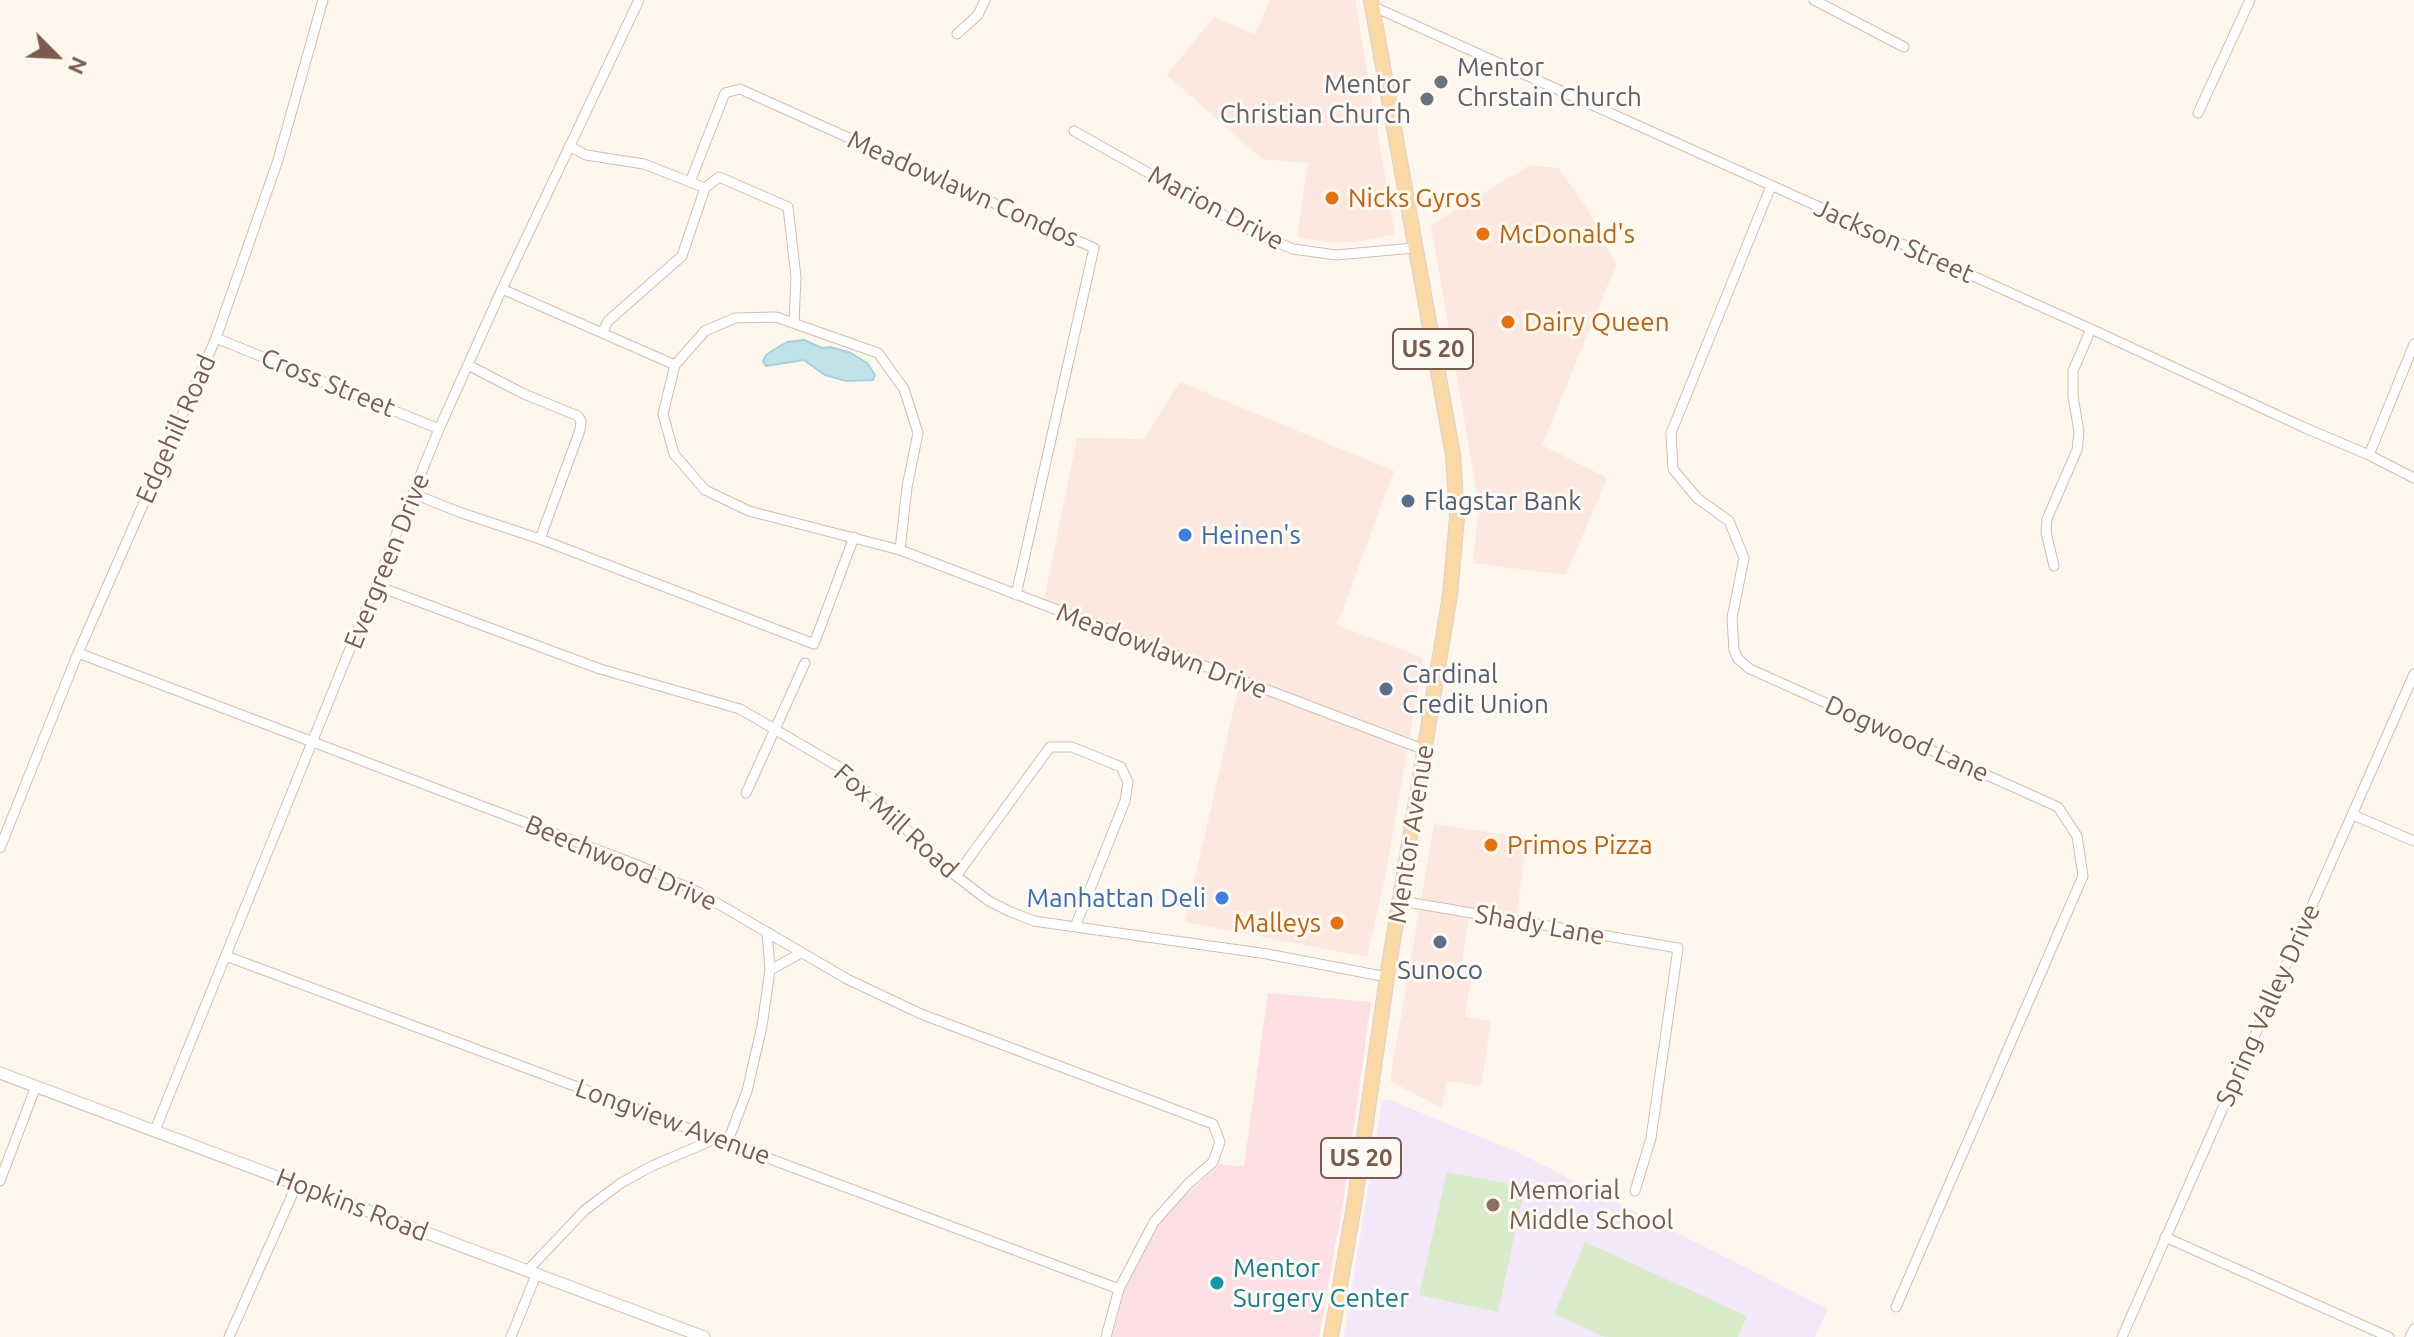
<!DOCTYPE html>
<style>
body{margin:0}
#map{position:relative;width:2414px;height:1337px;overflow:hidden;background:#fdf6ec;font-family:Ubuntu,sans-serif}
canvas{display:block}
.north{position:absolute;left:16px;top:16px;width:80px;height:80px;-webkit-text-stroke:6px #fffaf3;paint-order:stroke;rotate:114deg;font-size:22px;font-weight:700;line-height:32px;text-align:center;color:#7a5c4d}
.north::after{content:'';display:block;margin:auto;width:28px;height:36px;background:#7a5c4d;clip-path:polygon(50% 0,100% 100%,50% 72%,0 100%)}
</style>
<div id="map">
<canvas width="2414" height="1337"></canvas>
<div class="north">N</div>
</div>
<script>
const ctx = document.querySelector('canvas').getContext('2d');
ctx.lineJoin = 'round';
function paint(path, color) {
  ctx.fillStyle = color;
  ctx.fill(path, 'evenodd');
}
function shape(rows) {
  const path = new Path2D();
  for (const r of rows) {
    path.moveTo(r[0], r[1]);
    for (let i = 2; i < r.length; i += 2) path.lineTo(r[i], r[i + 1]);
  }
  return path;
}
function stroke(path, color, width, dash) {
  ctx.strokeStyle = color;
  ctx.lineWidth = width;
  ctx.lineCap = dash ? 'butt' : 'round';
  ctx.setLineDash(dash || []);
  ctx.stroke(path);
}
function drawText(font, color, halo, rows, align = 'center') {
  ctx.font = font + ' Ubuntu,sans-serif';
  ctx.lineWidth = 6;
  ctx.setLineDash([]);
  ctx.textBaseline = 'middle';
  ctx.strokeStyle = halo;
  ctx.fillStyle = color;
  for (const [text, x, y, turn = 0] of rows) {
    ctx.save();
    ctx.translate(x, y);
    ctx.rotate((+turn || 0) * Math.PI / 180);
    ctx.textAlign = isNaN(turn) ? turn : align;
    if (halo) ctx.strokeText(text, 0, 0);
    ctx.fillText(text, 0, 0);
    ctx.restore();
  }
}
paint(shape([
 [1270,0,1355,0,1395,234,1361,241,1333,243,1297,237,1308,163,1262,159,1167,75,1214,17,1255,34],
 [1530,165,1558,168,1586,206,1616,265,1542,445,1607,478,1566,575,1473,563,1479,506,1431,225],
 [1180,382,1394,471,1337,625,1423,658,1386,873,1367,957,1185,922,1239,685,1042,610,1077,438,1144,439],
 [1434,824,1528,838,1516,915,1470,908,1460,977,1471,979,1465,1017,1491,1021,1481,1086,1447,1081,1442,1108,1390,1081]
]), '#fde8e0');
paint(shape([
 [1388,1099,1519,1153,1828,1309,1815,1337,1344,1337,1382,1102]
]), '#f3e8fa');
paint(shape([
 [1268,993,1371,1002,1344,1196,1319,1337,1112,1337,1124,1292,1159,1224,1177,1203,1220,1164,1244,1167]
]), '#fbdfe3');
paint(shape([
 [1447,1172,1525,1187,1498,1312,1419,1295],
 [1585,1242,1747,1316,1738,1337,1605,1337,1554,1314]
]), '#d8ecc9');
const water = shape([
 [804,340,822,348,830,347,851,353,867,363,875,375,873,380,846,381,825,375,804,360,766,366,763,361,766,355,775,349,787,342,804,340]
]);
paint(water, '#bfe3e8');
stroke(water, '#a5d3da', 2);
const minor = shape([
 [1814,0,1904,47],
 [1372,6,2091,329,2303,427,2369,455,2414,478],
 [957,34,978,15,985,0],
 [2198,113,2250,0],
 [1074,131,1253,232,1293,249,1336,255,1414,248],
 [569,146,586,155,644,164,690,182],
 [1771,186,1671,433,1673,469,1697,498,1729,521,1744,558,1732,618,1734,650,1738,659,1750,669,2058,807,2077,836,2083,876,1896,1307],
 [705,188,719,177,788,207,796,277,794,323],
 [502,289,675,365],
 [602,333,608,321,682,256,705,188,690,182,725,93,740,89,1094,248,1016,595],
 [216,338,439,429],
 [468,365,524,394,578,416,581,421,580,430,540,539],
 [2369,455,2414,344],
 [414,494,459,512,540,539,814,644,854,537],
 [900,550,907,487,918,433,904,389,878,353,776,317,735,318,705,331,675,365,663,414,674,454,705,490,749,511,900,550,1425,750],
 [2054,566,2046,532,2047,519,2077,450,2079,432,2073,396,2073,371,2091,329],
 [377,586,600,669,740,709,841,768,956,876,989,901,1011,912,1034,921,1267,954,1387,977],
 [78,653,640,866,698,892,847,979,921,1014,1213,1124,1220,1142,1213,1162,1188,1184,1154,1222,1119,1289,1106,1337],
 [746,793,805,663],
 [2353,815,2414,841],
 [0,848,78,653,216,338,278,160,323,0],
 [956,876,1050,747,1072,747,1121,767,1128,782,1125,801,1075,927],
 [1401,901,1678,948,1651,1138,1635,1191],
 [226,956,1119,1289],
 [770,970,801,953],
 [155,1130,439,429,502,289,639,0],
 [728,1141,747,1091,762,1026,770,970,767,932],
 [0,1181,36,1086],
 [2165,1237,2389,1337],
 [527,1271,585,1210,621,1183,652,1166,717,1138],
 [229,1337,297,1184],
 [511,1337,536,1275],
 [2122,1337,2414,674],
 [2410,1337,2414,1329]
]);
const tertiary = shape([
 [0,1073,704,1337]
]);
const primary = shape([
 [1331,1337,1354,1206,1387,977,1450,595,1457,518,1453,455,1371,0]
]);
stroke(minor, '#d1beb0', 11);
stroke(tertiary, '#d1beb0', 13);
stroke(primary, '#dad1cd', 16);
stroke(minor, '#fff', 9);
stroke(tertiary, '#fff', 11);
stroke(primary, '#fbd9a5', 14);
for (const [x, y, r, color] of [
 [1441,82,8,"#6b7280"],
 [1427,99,8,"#6b7280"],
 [1332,198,8,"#e8710a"],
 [1483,234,8,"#e8710a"],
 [1508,322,8,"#e8710a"],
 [1408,501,8,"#5c6f8a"],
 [1185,535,8,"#3f7fe0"],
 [1386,689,8,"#5c6f8a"],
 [1491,845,8,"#e8710a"],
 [1222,898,8,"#3f7fe0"],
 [1337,923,8,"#e8710a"],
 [1440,942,8,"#5c6f8a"],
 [1493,1205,8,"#8d6e63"],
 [1217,1283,8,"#0f9aa8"]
]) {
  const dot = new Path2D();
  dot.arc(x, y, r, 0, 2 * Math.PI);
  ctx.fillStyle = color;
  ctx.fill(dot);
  stroke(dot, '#fffaf3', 3);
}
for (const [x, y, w] of [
 [1433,349,80],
 [1361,1158,80]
]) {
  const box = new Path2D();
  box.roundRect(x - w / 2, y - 20, w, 40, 6);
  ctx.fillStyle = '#fffaf3';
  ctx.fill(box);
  stroke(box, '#7a5c4d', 2);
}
drawText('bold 24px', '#7a5c4d', null, [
 ["US 20",1433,349],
 ["US 20",1361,1158]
]);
drawText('26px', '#5b616d', '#fffaf3', [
 ["Mentor",1457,67],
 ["Chrstain Church",1457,97],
 ["Mentor",1411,84,"right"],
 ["Christian Church",1411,114,"right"]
], 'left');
drawText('26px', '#7a5c4d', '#fffaf3', [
 ["Meadowlawn Condos",963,189,24],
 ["Marion Drive",1216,208,28],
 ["Jackson Street",1894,241,24],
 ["Cross Street",328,383,22],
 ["Edgehill Road",176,429,-66],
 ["Evergreen Drive",387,561,-68],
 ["Meadowlawn Drive",1162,651,21],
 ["Dogwood Lane",1907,739,24],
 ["Fox Mill Road",896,821,42],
 ["Mentor Avenue",1411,834,-81],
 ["Beechwood Drive",621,863,23],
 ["Shady Lane",1540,925,10],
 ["Spring Valley Drive",2268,1005,-66],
 ["Longview Avenue",673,1122,20],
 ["Hopkins Road",352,1205,21]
]);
drawText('26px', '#c56008', '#fffaf3', [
 ["Nicks Gyros",1348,198],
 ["McDonald's",1499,234],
 ["Dairy Queen",1524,322],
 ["Primos Pizza",1507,845],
 ["Malleys",1321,923,"right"]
], 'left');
drawText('26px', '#4e5e75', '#fffaf3', [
 ["Flagstar Bank",1424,501],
 ["Cardinal",1402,674],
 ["Credit Union",1402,704],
 ["Sunoco",1440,970,"center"]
], 'left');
drawText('26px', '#366cbe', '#fffaf3', [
 ["Heinen's",1201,535],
 ["Manhattan Deli",1206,898,"right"]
], 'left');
drawText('26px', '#785e54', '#fffaf3', [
 ["Memorial",1509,1190],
 ["Middle School",1509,1220]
], 'left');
drawText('26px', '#0d838f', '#fffaf3', [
 ["Mentor",1233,1268],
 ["Surgery Center",1233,1298]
], 'left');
</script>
